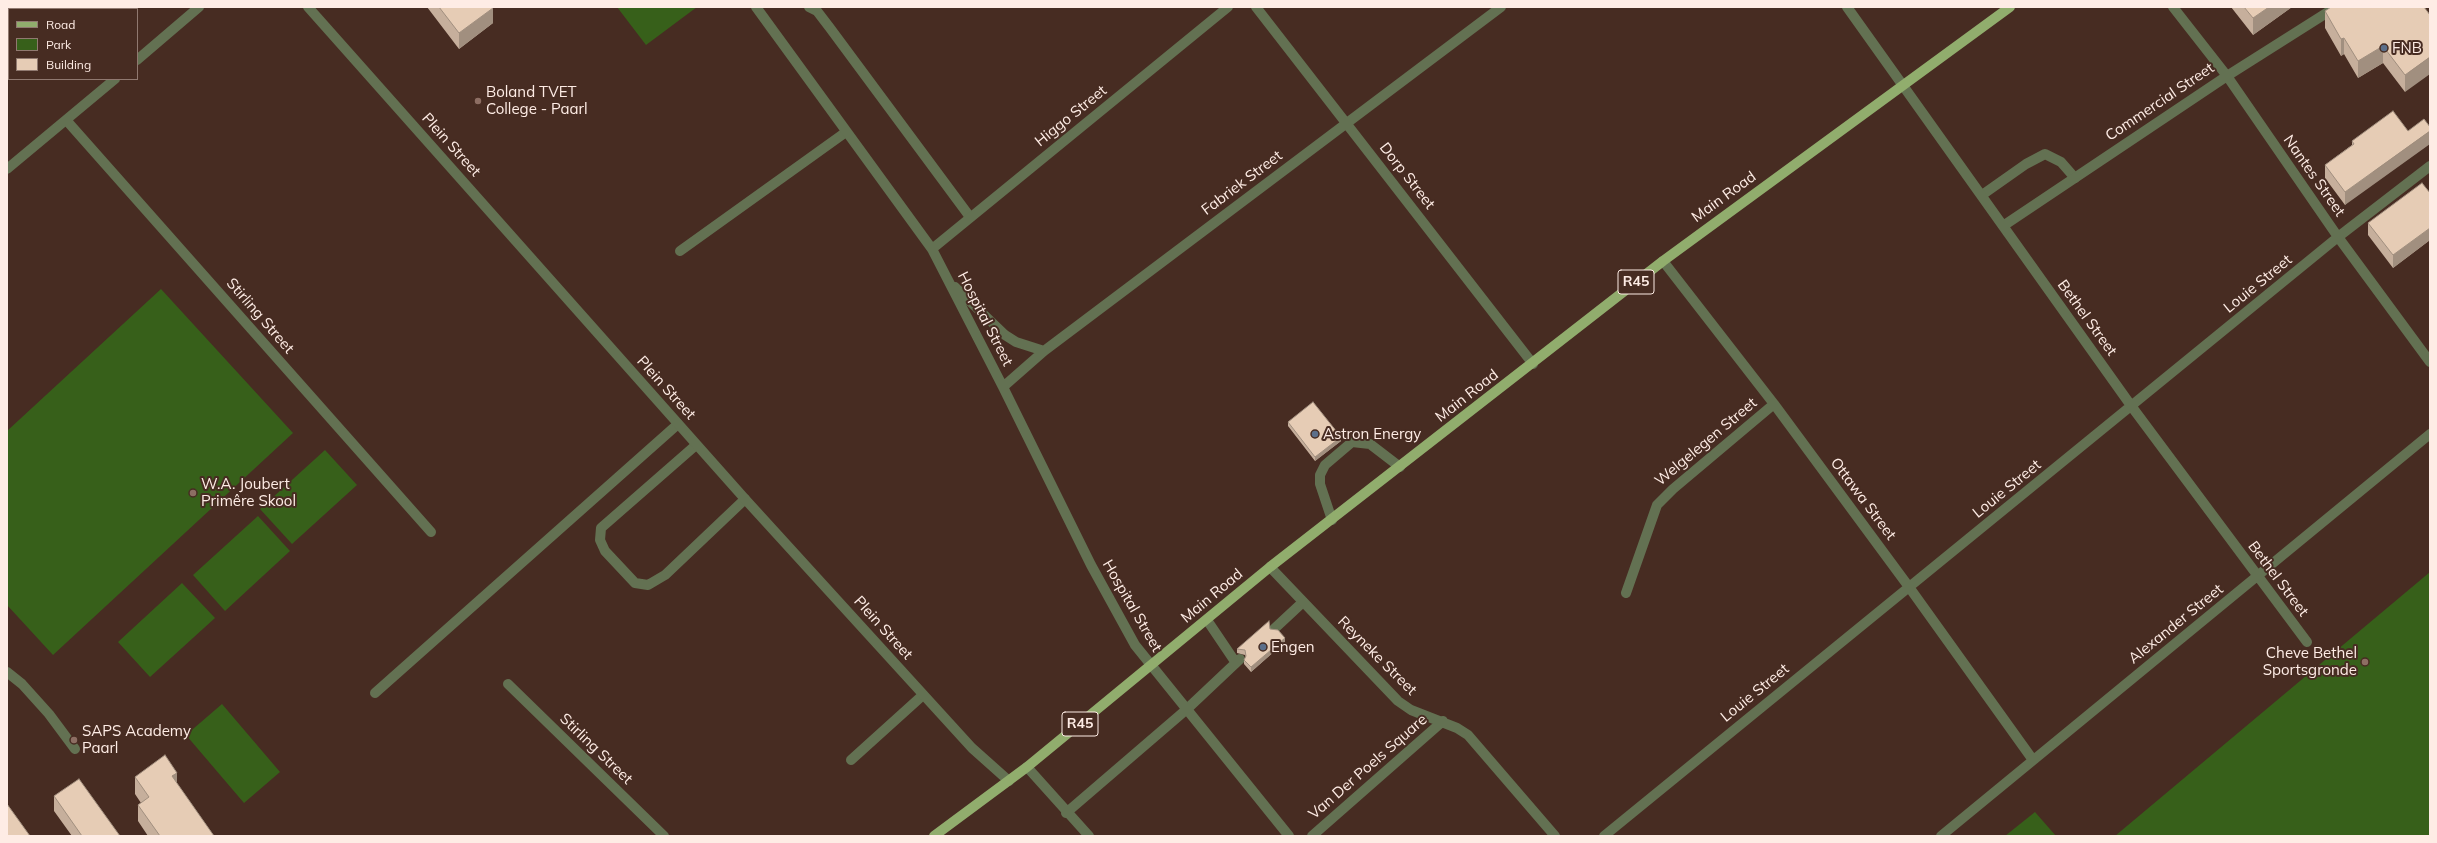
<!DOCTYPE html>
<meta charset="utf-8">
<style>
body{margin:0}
#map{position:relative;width:2437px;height:843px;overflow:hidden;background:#472c22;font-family:Mulish,sans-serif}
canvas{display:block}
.frame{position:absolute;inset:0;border:8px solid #feece5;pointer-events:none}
.legend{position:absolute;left:8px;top:8px;width:130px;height:72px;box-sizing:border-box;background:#472c22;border:1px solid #907970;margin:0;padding:5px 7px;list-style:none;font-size:12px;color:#feece5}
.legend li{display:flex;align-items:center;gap:8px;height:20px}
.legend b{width:20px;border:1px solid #907970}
</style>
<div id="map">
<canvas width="2437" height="843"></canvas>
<div class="frame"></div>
<ul class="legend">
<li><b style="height:5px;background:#91ad6d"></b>Road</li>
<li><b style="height:11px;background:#37601a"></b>Park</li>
<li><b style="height:11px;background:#e6ccb5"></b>Building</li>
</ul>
</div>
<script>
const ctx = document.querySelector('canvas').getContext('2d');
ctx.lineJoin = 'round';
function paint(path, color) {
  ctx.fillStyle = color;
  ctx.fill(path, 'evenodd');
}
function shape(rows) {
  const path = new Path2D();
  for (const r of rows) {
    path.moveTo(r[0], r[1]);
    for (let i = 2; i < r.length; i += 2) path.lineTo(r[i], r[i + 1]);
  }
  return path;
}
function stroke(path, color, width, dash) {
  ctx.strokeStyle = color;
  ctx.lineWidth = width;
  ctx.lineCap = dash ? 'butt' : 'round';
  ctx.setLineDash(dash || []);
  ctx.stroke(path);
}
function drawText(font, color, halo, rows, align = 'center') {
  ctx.font = font + ' Mulish,sans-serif';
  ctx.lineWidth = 4;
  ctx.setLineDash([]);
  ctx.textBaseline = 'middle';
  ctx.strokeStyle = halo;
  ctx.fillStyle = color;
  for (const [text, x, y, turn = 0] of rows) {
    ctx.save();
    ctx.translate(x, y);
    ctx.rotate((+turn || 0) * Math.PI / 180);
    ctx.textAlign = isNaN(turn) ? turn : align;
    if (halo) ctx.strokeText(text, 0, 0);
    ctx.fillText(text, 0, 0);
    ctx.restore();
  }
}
paint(shape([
 [617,7,697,7,646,45],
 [161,289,293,433,53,655,7,605,7,431],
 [325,450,357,485,292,544,260,509],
 [258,516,290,551,225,611,193,575],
 [2430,572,2430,836,2115,836],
 [182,583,215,618,150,677,118,642],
 [222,704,280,772,244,803,186,735],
 [2035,812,2056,836,2005,836]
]), '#37601a');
stroke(shape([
 [809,7,817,11,830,28,970,217],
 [1982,195,2026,164,2045,154,2061,162,2075,178],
 [680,251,846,132],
 [696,445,601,528,600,540,605,551,635,583,648,585,665,575,745,499],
 [1332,520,1320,484,1320,475,1325,465,1352,442,1370,444,1400,467],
 [1207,620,1236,663],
 [1274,629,1303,602],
 [375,693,678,424],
 [1187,709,1240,659],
 [851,760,923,695]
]), '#637152', 10);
stroke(shape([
 [308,7,745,499,972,748,1009,781],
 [756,7,932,249,1003,387,1091,565,1135,645,1289,836],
 [1256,7,1533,364],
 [1847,7,2132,407,2307,642],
 [2173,7,2227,76,2338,237,2430,362],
 [137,60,199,7],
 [67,121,431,532],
 [7,169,115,79],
 [2003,226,2227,76,2336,7],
 [932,249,1228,7],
 [1663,261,1774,404,1909,587,2033,760],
 [955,287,1005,335,1016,342,1044,351],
 [1003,387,1044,351,1501,7],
 [1270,567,1398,701,1411,710,1457,728,1468,735,1555,836],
 [1626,593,1657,505,1673,489,1774,404],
 [7,672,22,684,49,714,75,749],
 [508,684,664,836],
 [1027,767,1089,836],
 [1066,813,1187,709],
 [1312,836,1443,721],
 [1604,836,2338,237,2430,166],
 [1941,836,2430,434]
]), '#637152', 10);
stroke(shape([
 [934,836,1027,767,1270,567,1663,261,2010,7]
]), '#91ad6d', 10);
paint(shape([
 [427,7,492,7,493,23,459,49],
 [2231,7,2292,7,2253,35],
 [2424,7,2405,92,2383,63,2358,78,2344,54,2341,56,2325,28,2325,11],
 [2408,131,2345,205,2325,178,2325,165,2352,145,2352,141],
 [2430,193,2430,240,2393,268,2368,235,2368,223],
 [1288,422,1341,441,1315,461,1288,426],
 [1270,629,1285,642,1251,672,1244,664,1244,660,1246,657,1245,655,1237,653,1237,649],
 [135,777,177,784,214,836,148,836,138,821,138,805,141,803,135,794],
 [54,796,120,836,72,836,54,811]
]), '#c6af9c');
paint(shape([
 [2269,7,2292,7,2253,35,2253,18],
 [493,8,493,23,459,49,459,33],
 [2344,38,2344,54,2341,56,2341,39],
 [2383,46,2383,63,2358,78,2358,61],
 [2430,57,2430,74,2405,92,2405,75],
 [2430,131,2430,144,2345,205,2345,192],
 [2430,228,2430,240,2393,268,2393,255],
 [1341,437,1341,441,1315,461,1315,457],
 [1285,638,1285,642,1251,672,1251,667],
 [177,773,177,789,172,776]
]), '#a18f7f');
const building = shape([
 [439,7,492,7,493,8,459,33,439,7],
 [2244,7,2269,7,2253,18,2244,7],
 [2331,7,2424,7,2430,15,2430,57,2405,75,2383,46,2358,61,2344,38,2341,39,2325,11,2331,7],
 [2393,111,2408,131,2424,119,2430,127,2430,131,2345,192,2325,165,2354,144,2352,141,2393,111],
 [2422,183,2430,193,2430,228,2393,255,2368,223,2422,183],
 [1313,402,1341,437,1315,457,1288,422,1313,402],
 [1269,621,1270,629,1278,630,1285,638,1251,667,1244,660,1246,656,1245,650,1237,649,1269,621],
 [165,755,177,773,172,776,214,836,160,836,138,805,149,797,135,777,165,755],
 [79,779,120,836,82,836,54,796,79,779],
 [7,804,30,836,7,836,7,804]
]);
paint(building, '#e6ccb5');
stroke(building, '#a18f7f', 1);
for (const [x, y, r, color] of [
 [2384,48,4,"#5c6f8a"],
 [478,101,4,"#8d6e63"],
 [1315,434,4,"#5c6f8a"],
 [193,493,4,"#8d6e63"],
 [1263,647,4,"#5c6f8a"],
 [2365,662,4,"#8d6e63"],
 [74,740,4,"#8d6e63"]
]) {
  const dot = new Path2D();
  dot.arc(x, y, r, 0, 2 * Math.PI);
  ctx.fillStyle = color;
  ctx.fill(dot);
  stroke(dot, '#472c22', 1.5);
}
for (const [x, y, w] of [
 [1636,282,36],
 [1080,724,36]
]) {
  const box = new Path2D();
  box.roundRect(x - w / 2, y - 12, w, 24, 3);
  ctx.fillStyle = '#472c22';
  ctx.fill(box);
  stroke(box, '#feece5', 1);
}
drawText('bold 14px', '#feece5', null, [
 ["R45",1636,282],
 ["R45",1080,724]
]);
drawText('15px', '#feece5', '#472c22', [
 ["FNB",2392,48],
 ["Boland TVET",486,92],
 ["College - Paarl",486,109],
 ["Astron Energy",1323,434],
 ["W.A. Joubert",201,484],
 ["Primêre Skool",201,501],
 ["Engen",1271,647],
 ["Cheve Bethel",2357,653,"right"],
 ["Sportsgronde",2357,670,"right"],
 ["SAPS Academy",82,731],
 ["Paarl",82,748]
], 'left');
drawText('15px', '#feece5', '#472c22', [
 ["Commercial Street",2160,102,-34],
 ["Higgo Street",1071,116,-39],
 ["Plein Street",451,145,48],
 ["Dorp Street",1407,176,52],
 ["Nantes Street",2314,176,55],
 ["Fabriek Street",1242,183,-37],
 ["Main Road",1724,197,-36],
 ["Louie Street",2258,284,-39],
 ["Stirling Street",260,316,49],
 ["Bethel Street",2087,318,54],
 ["Hospital Street",985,319,63],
 ["Plein Street",666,388,48],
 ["Main Road",1467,396,-38],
 ["Welgelegen Street",1706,442,-40],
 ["Louie Street",2007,489,-39],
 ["Ottawa Street",1863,499,53],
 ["Bethel Street",2278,579,53],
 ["Main Road",1212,596,-40],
 ["Hospital Street",1132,606,60],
 ["Alexander Street",2176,624,-39],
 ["Plein Street",883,628,48],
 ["Reyneke Street",1377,656,45],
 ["Louie Street",1755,693,-39],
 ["Stirling Street",596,749,44],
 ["Van Der Poels Square",1368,767,-41]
]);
</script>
